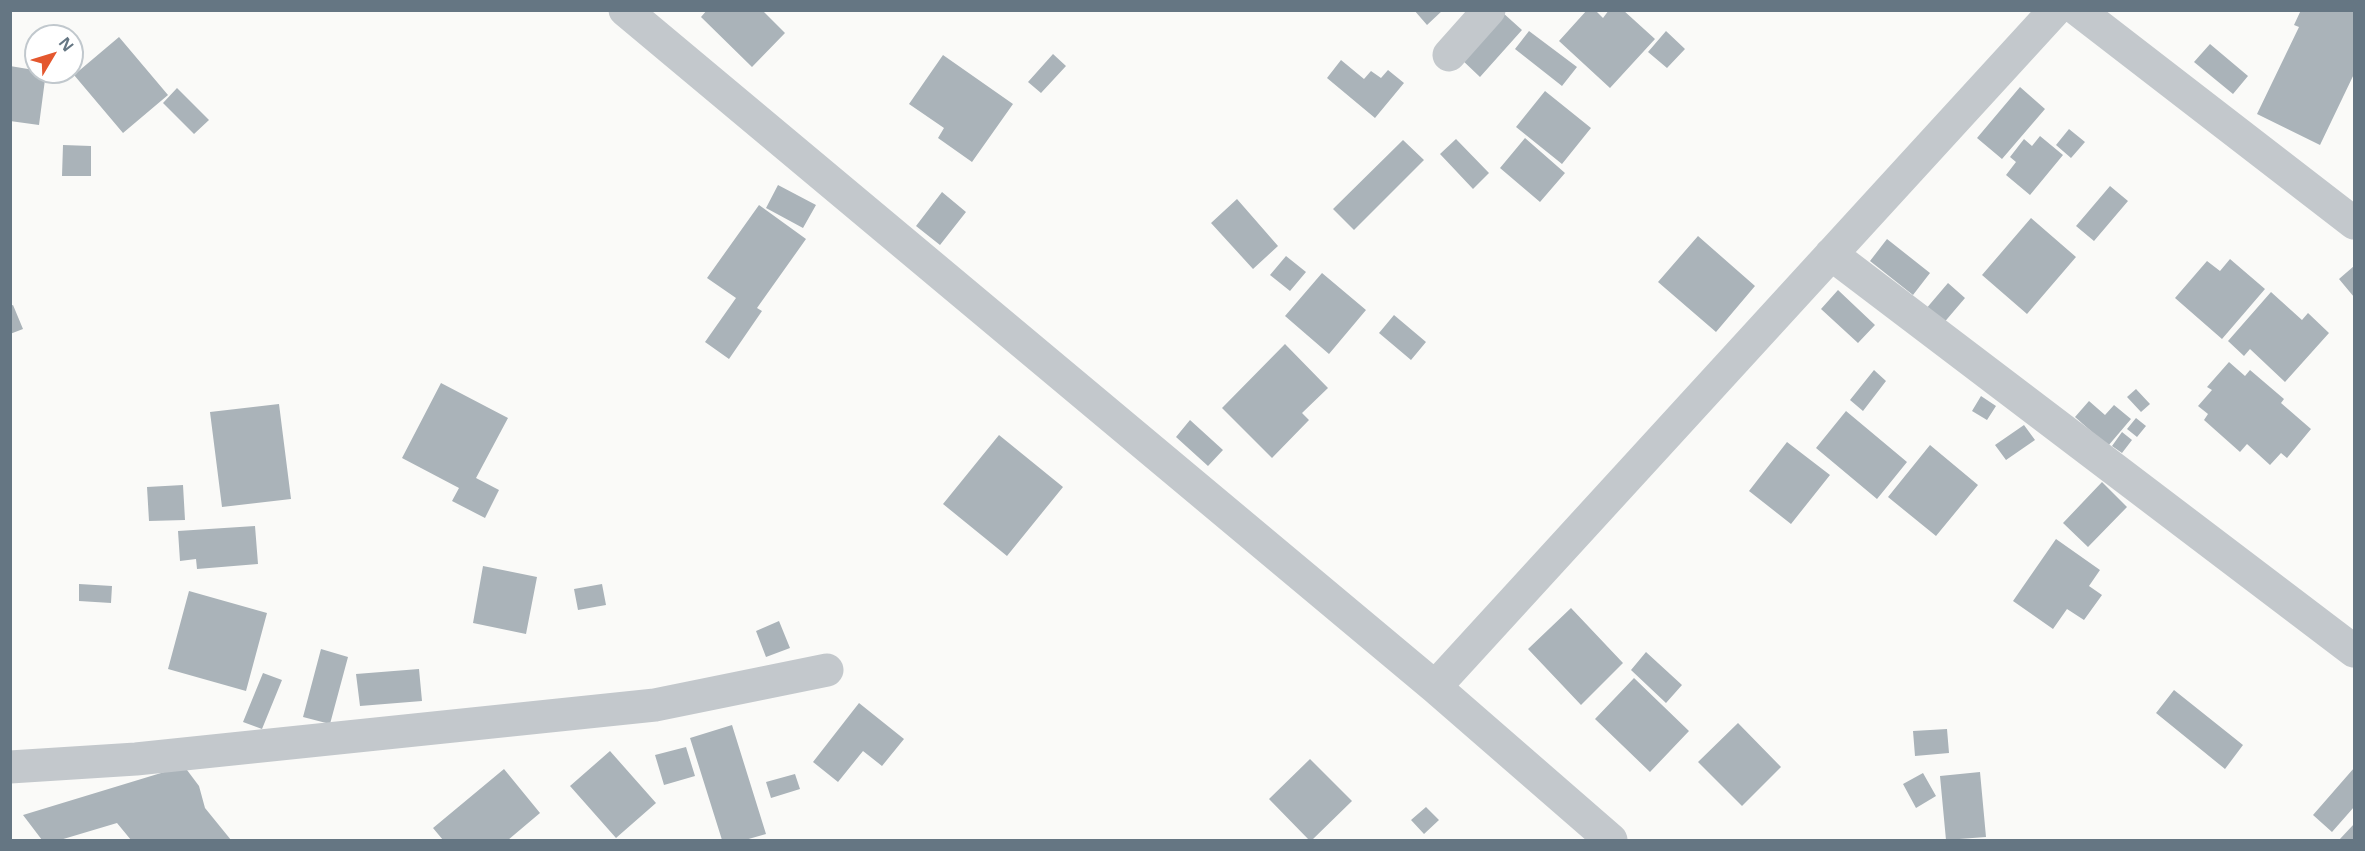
<!DOCTYPE html>
<style>
body{margin:0}
#map{position:relative;width:2365px;height:851px;overflow:hidden;background:#fafaf8;font-family:"Noto Sans",sans-serif}
canvas{display:block}
.frame{position:absolute;inset:0;border:12px solid #657683;pointer-events:none}
.north{position:absolute;left:24px;top:24px;width:60px;height:60px;box-sizing:border-box;background:#fff;border:2px solid #c1c8cd;border-radius:50%;rotate:52deg;font-size:16px;font-weight:700;line-height:24px;text-align:center;color:#657683}
.north::after{content:'';display:block;margin:auto;width:21px;height:27px;background:#e4572e;clip-path:polygon(50% 0,100% 100%,50% 72%,0 100%)}
</style>
<div id="map">
<canvas width="2365" height="851"></canvas>
<div class="frame"></div>
<div class="north">N</div>
</div>
<script>
const ctx = document.querySelector('canvas').getContext('2d');
ctx.lineJoin = 'round';
function paint(path, color) {
  ctx.fillStyle = color;
  ctx.fill(path, 'evenodd');
}
function shape(rows) {
  const path = new Path2D();
  for (const r of rows) {
    path.moveTo(r[0], r[1]);
    for (let i = 2; i < r.length; i += 2) path.lineTo(r[i], r[i + 1]);
  }
  return path;
}
function stroke(path, color, width, dash) {
  ctx.strokeStyle = color;
  ctx.lineWidth = width;
  ctx.lineCap = dash ? 'butt' : 'round';
  ctx.setLineDash(dash || []);
  ctx.stroke(path);
}
paint(shape([
 [707,10,762,10,785,33,752,67,701,17],
 [1414,10,1443,10,1427,25],
 [1587,10,1595,10,1603,18,1609,10,1623,10,1655,39,1610,88,1559,41],
 [2301,10,2354,10,2354,74,2320,145,2257,114,2299,27,2294,25],
 [1502,12,1522,30,1480,77,1460,58],
 [1529,31,1577,67,1562,86,1515,49],
 [1666,31,1685,49,1667,68,1648,52],
 [119,37,168,95,123,133,74,75],
 [2210,44,2248,76,2233,94,2194,62],
 [1053,54,1066,66,1041,93,1028,82],
 [943,55,1013,104,972,162,938,138,944,128,909,104],
 [1341,60,1364,79,1371,71,1381,78,1388,70,1404,83,1375,118,1327,78],
 [10,66,46,72,39,125,10,121],
 [2020,87,2045,109,2002,159,1977,138],
 [177,88,209,120,194,134,163,103],
 [1545,91,1591,128,1562,164,1516,127],
 [2069,129,2085,142,2071,158,2056,145],
 [2040,136,2063,155,2030,195,2006,175,2016,162,2010,157,2024,139,2032,146],
 [1525,138,1565,173,1540,202,1500,168],
 [1456,139,1489,173,1473,189,1440,154],
 [1403,140,1424,160,1354,230,1333,209],
 [63,145,91,146,91,176,62,176],
 [778,185,816,205,803,228,766,208],
 [2110,186,2128,201,2094,241,2076,226],
 [942,192,966,212,940,245,916,226],
 [1237,199,1278,246,1253,269,1211,223],
 [759,205,806,239,757,308,762,311,729,359,705,342,736,298,707,278],
 [2031,218,2076,257,2027,314,1982,275],
 [1698,236,1755,286,1716,332,1658,282],
 [1887,239,1930,273,1913,295,1870,261],
 [1286,256,1306,272,1290,291,1270,275],
 [2230,259,2265,289,2222,339,2175,298,2207,261,2220,271],
 [2354,266,2354,297,2339,279],
 [1322,273,1366,310,1329,354,1285,316],
 [1948,283,1965,298,1942,325,1925,310],
 [1838,290,1875,325,1858,343,1821,309],
 [2271,292,2302,320,2308,313,2329,333,2285,382,2250,349,2244,356,2228,341],
 [13,305,23,329,10,334,10,306],
 [1394,315,1426,342,1411,360,1379,333],
 [1285,344,1328,388,1302,413,1309,420,1272,458,1222,408],
 [2229,362,2245,376,2250,370,2284,399,2281,403,2311,429,2287,458,2281,453,2270,465,2247,444,2240,452,2204,420,2208,414,2198,406,2212,390,2207,387],
 [1874,370,1886,381,1863,411,1850,400],
 [441,383,508,418,476,478,499,490,485,518,452,501,459,488,402,458],
 [2136,389,2150,404,2141,412,2127,397],
 [1981,396,1996,406,1987,420,1972,411],
 [2089,401,2105,415,2114,405,2131,419,2108,446,2075,417],
 [279,404,291,499,222,507,210,412],
 [1846,411,1907,462,1877,499,1816,448],
 [2136,418,2146,426,2137,437,2127,429],
 [1190,420,1223,450,1208,466,1176,437],
 [2024,425,2035,440,2006,460,1995,445],
 [2122,432,2132,440,2122,453,2112,446],
 [999,435,1063,487,1007,556,943,504],
 [1787,442,1830,475,1791,524,1749,491],
 [1930,445,1978,485,1936,536,1888,497],
 [2102,482,2127,507,2088,547,2063,523],
 [183,485,185,520,149,521,147,487],
 [255,526,258,564,197,569,196,559,180,561,178,531],
 [2056,539,2100,570,2089,586,2102,595,2084,620,2067,609,2053,629,2013,601],
 [483,566,537,577,526,634,473,623],
 [79,584,112,586,111,603,79,601],
 [602,584,606,605,578,610,574,589],
 [189,591,267,613,246,691,168,669],
 [1571,608,1623,663,1581,705,1528,649],
 [779,621,790,648,766,657,756,631],
 [321,649,348,657,330,724,303,717],
 [1646,652,1682,685,1666,703,1631,670],
 [419,669,422,701,360,706,356,674],
 [263,673,282,680,262,729,243,722],
 [1634,678,1689,731,1650,772,1595,719],
 [2174,690,2243,745,2225,769,2156,713],
 [859,703,904,739,882,766,863,751,838,782,813,762],
 [1738,723,1781,767,1742,806,1698,762],
 [732,725,766,834,745,840,722,840,690,738],
 [1947,729,1949,753,1915,756,1913,731],
 [686,747,695,776,664,785,655,755],
 [610,751,656,803,616,838,570,786],
 [1310,759,1352,801,1312,840,1309,840,1269,799],
 [184,766,199,786,205,808,231,840,131,840,117,823,60,840,42,840,23,815],
 [2354,768,2354,807,2332,832,2313,815],
 [504,769,540,813,508,840,443,840,433,828],
 [1980,772,1986,837,1946,840,1940,776],
 [1923,773,1936,796,1916,808,1903,784],
 [795,774,800,789,771,798,766,782],
 [1426,807,1439,820,1424,834,1411,820],
 [2354,824,2354,840,2339,840]
]), '#aab3b9');
stroke(shape([
 [625,10,1435,687,1611,840],
 [2078,10,2354,223],
 [1449,55,1489,10],
 [1831,254,2354,651],
 [1435,687,2055,10],
 [10,767,136,759,655,705,827,670]
]), '#c3c8cc', 33);
</script>
